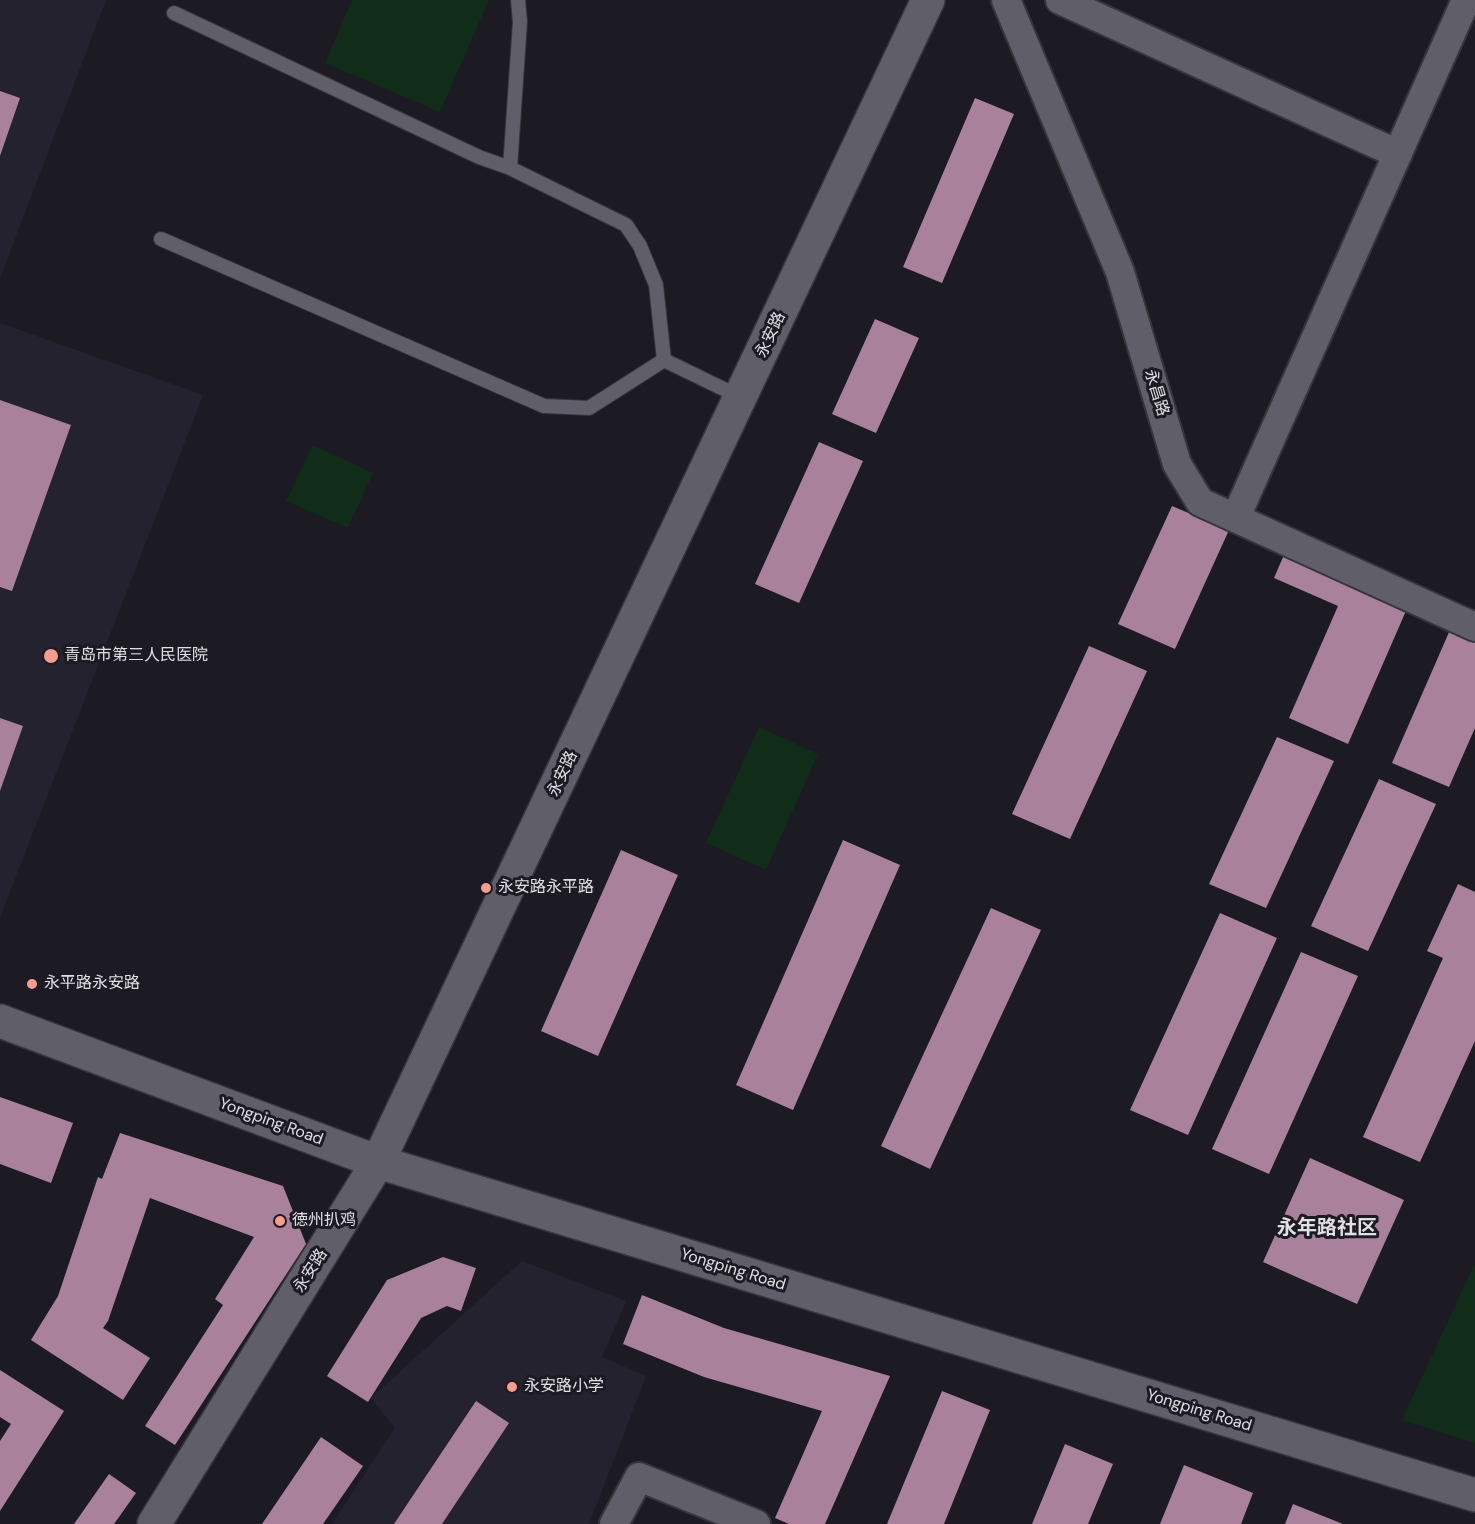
<!DOCTYPE html>
<meta charset="utf-8">
<style>
body{margin:0}
canvas{display:block;background:#1c1a22}
</style>
<canvas width="1475" height="1524"></canvas>
<script>
const ctx = document.querySelector('canvas').getContext('2d');
ctx.lineJoin = 'round';
function paint(path, color) {
  ctx.fillStyle = color;
  ctx.fill(path, 'evenodd');
}
function shape(rows) {
  const path = new Path2D();
  for (const r of rows) {
    path.moveTo(r[0], r[1]);
    for (let i = 2; i < r.length; i += 2) path.lineTo(r[i], r[i + 1]);
  }
  return path;
}
function stroke(path, color, width, dash) {
  ctx.strokeStyle = color;
  ctx.lineWidth = width;
  ctx.lineCap = dash ? 'butt' : 'round';
  ctx.setLineDash(dash || []);
  ctx.stroke(path);
}
function drawText(font, color, halo, rows, align = 'center') {
  ctx.font = font + ' "DM Sans","Noto Sans SC",sans-serif';
  ctx.lineWidth = 6;
  ctx.setLineDash([]);
  ctx.textBaseline = 'middle';
  ctx.strokeStyle = halo;
  ctx.fillStyle = color;
  for (const [text, x, y, turn = 0] of rows) {
    ctx.save();
    ctx.translate(x, y);
    ctx.rotate((+turn || 0) * Math.PI / 180);
    ctx.textAlign = isNaN(turn) ? turn : align;
    if (halo) ctx.strokeText(text, 0, 0);
    ctx.fillText(text, 0, 0);
    ctx.restore();
  }
}
paint(shape([
 [0,0,106,0,0,278],
 [0,323,203,395,0,917],
 [522,1261,626,1301,602,1357,646,1376,589,1524,332,1524,395,1428,371,1398]
]), '#25222f');
paint(shape([
 [352,0,489,0,440,112,325,63],
 [313,445,373,473,348,528,286,501],
 [759,727,818,754,766,870,706,843],
 [1475,1263,1475,1443,1402,1420]
]), '#112c18');
paint(shape([
 [0,91,20,98,0,156],
 [975,98,1014,114,942,283,903,267],
 [875,319,919,338,876,433,832,414],
 [0,400,71,425,12,591,0,587],
 [819,442,863,461,799,603,755,584],
 [1172,506,1229,530,1175,649,1118,624],
 [1286,550,1409,604,1348,744,1289,718,1338,606,1274,578],
 [1453,623,1475,633,1475,728,1449,787,1392,763],
 [1089,646,1147,671,1070,839,1012,814],
 [0,718,23,726,0,791],
 [1277,737,1334,761,1266,908,1209,884],
 [1379,779,1436,804,1368,951,1311,926],
 [843,840,900,865,793,1110,736,1085],
 [621,850,678,875,598,1056,541,1031],
 [1458,884,1475,892,1475,1041,1420,1162,1363,1137,1443,958,1427,951],
 [991,908,1041,930,930,1169,881,1146],
 [1220,913,1277,938,1188,1135,1130,1110],
 [1301,952,1358,976,1269,1174,1212,1149],
 [0,1097,73,1123,51,1183,0,1164],
 [120,1133,283,1186,306,1244,175,1445,145,1426,223,1305,215,1299,254,1237,150,1198,108,1321,103,1328,150,1358,123,1400,31,1340,58,1296,98,1177,102,1179],
 [1310,1158,1404,1200,1357,1304,1263,1262],
 [443,1257,476,1268,461,1311,447,1306,421,1318,368,1402,327,1376,387,1280],
 [642,1295,724,1328,890,1376,825,1524,789,1524,775,1518,822,1411,704,1377,623,1344],
 [0,1370,64,1411,0,1511,0,1441,11,1424,0,1417],
 [942,1391,990,1410,944,1524,887,1524],
 [476,1401,509,1423,442,1524,394,1524],
 [321,1437,363,1466,323,1524,262,1524],
 [1065,1444,1113,1464,1088,1524,1032,1524],
 [1184,1465,1253,1493,1241,1524,1160,1524],
 [109,1474,136,1493,114,1524,74,1524],
 [1293,1504,1343,1524,1285,1524]
]), '#a9819b');
const service = shape([
 [518,0,520,22,510,168,626,225,640,246,656,285,664,360,740,397],
 [174,13,479,157,510,168],
 [161,239,544,406,589,408,664,360]
]);
const minor = shape([
 [1006,0,1120,272,1177,464,1200,502,1475,627],
 [1060,0,1398,154],
 [1236,517,1466,0],
 [614,1524,639,1477,756,1524]
]);
const tertiary = shape([
 [154,1524,378,1162,928,0]
]);
const secondary = shape([
 [0,1021,378,1162,1475,1495]
]);
stroke(service, '#36353b', 16);
stroke(minor, '#36353b', 32);
stroke(tertiary, '#36353b', 36);
stroke(secondary, '#36353b', 36);
stroke(service, '#605e68', 14);
stroke(minor, '#605e68', 28);
stroke(tertiary, '#605e68', 33);
stroke(secondary, '#605e68', 33);
for (const [x, y, r, color] of [
 [51,656,8,"#f59d8f"],
 [486,888,6,"#f59d8f"],
 [32,984,6,"#f59d8f"],
 [280,1221,6,"#f59d8f"],
 [512,1387,6,"#f59d8f"]
]) {
  const dot = new Path2D();
  dot.arc(x, y, r, 0, 2 * Math.PI);
  ctx.fillStyle = color;
  ctx.fill(dot);
  stroke(dot, '#1c1a22', 2);
}
drawText('16px', '#e1dfe5', '#1c1a22', [
 ["永安路",771,335,-65],
 ["永昌路",1156,393,73],
 ["永安路",563,774,-65],
 ["Yongping Road",271,1122,20],
 ["Yongping Road",733,1270,17],
 ["永安路",311,1271,-58],
 ["Yongping Road",1199,1411,17]
]);
drawText('16px', '#e1dfe5', '#1c1a22', [
 ["青岛市第三人民医院",64,656],
 ["永安路永平路",498,888],
 ["永平路永安路",44,984],
 ["徳州扒鸡",292,1221],
 ["永安路小学",524,1387]
], 'left');
drawText('bold 20px', '#e1dfe5', '#1c1a22', [
 ["永年路社区",1327,1229]
]);
</script>
